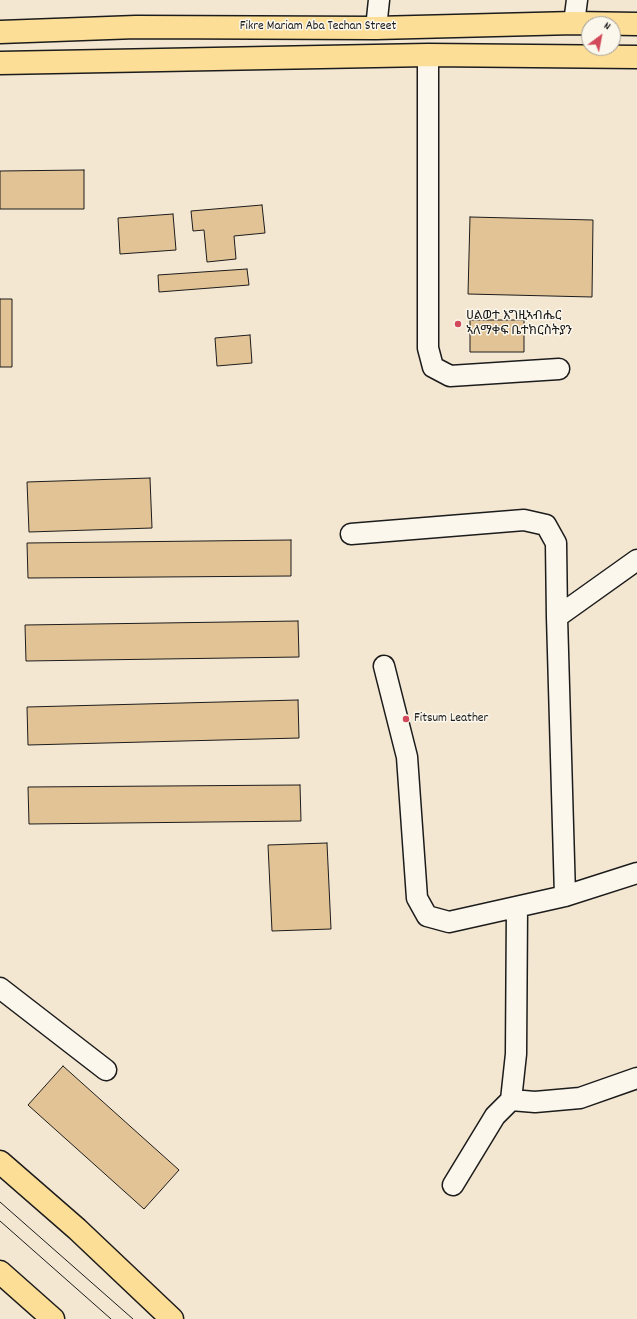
<!DOCTYPE html>
<meta charset="utf-8">
<style>
body{margin:0}
#map{position:relative;width:637px;height:1319px;overflow:hidden;background:#f4e7d2;font-family:Dekko,sans-serif}
canvas{display:block}
.north{position:absolute;left:581px;top:16px;width:40px;height:40px;box-sizing:border-box;background:#fbf7ec;border:1px solid #a29f99;border-radius:50%;rotate:32deg;font-size:11px;font-weight:700;line-height:16px;text-align:center;color:#1c1c1c}
.north::after{content:'';display:block;margin:auto;width:14px;height:18px;background:#d1495b;clip-path:polygon(50% 0,100% 100%,50% 72%,0 100%)}
</style>
<div id="map">
<canvas width="637" height="1319"></canvas>
<div class="north">N</div>
</div>
<script>
const ctx = document.querySelector('canvas').getContext('2d');
ctx.lineJoin = 'round';
function paint(path, color) {
  ctx.fillStyle = color;
  ctx.fill(path, 'evenodd');
}
function shape(rows) {
  const path = new Path2D();
  for (const r of rows) {
    path.moveTo(r[0], r[1]);
    for (let i = 2; i < r.length; i += 2) path.lineTo(r[i], r[i + 1]);
  }
  return path;
}
function stroke(path, color, width, dash) {
  ctx.strokeStyle = color;
  ctx.lineWidth = width;
  ctx.lineCap = dash ? 'butt' : 'round';
  ctx.setLineDash(dash || []);
  ctx.stroke(path);
}
function drawText(font, color, halo, rows, align = 'center') {
  ctx.font = font + ' Dekko,"Noto Sans Ethiopic",sans-serif';
  ctx.lineWidth = 3;
  ctx.setLineDash([]);
  ctx.textBaseline = 'middle';
  ctx.strokeStyle = halo;
  ctx.fillStyle = color;
  for (const [text, x, y, turn = 0] of rows) {
    ctx.save();
    ctx.translate(x, y);
    ctx.rotate((+turn || 0) * Math.PI / 180);
    ctx.textAlign = isNaN(turn) ? turn : align;
    if (halo) ctx.strokeText(text, 0, 0);
    ctx.fillText(text, 0, 0);
    ctx.restore();
  }
}
const building = shape([
 [84,170,84,209,0,209,0,171,84,170],
 [262,205,265,233,234,236,236,259,207,262,204,230,193,231,191,211,262,205],
 [173,214,176,250,120,254,118,218,173,214],
 [470,217,593,220,592,297,468,294,470,217],
 [247,269,249,285,159,292,158,275,247,269],
 [0,299,12,299,12,367,0,367,0,299],
 [470,320,524,320,524,352,470,352,470,320],
 [250,335,252,363,217,366,215,338,250,335],
 [150,478,152,528,29,532,27,482,150,478],
 [291,540,291,576,28,578,27,543,291,540],
 [298,621,299,657,26,661,25,625,298,621],
 [298,700,299,738,28,745,27,707,298,700],
 [300,785,301,821,29,824,28,787,300,785],
 [327,843,331,929,272,931,268,845,327,843],
 [63,1066,179,1170,144,1209,28,1105,63,1066]
]);
paint(building, '#e2c395');
stroke(building, '#1c1c1c', 1);
const minor = shape([
 [574,23,577,0],
 [376,28,379,0],
 [428,55,428,348,433,367,450,376,559,369],
 [351,534,524,520,546,525,556,543,557,617],
 [384,666,407,757,417,898,427,916,449,922,565,896,637,873],
 [565,896,557,617,637,560],
 [0,988,106,1070],
 [511,1100,535,1102,580,1098,637,1078],
 [453,1185,495,1116,511,1100,516,1054,517,908]
]);
const major = shape([
 [0,32,136,27,376,28,574,23,637,24],
 [0,63,428,55,637,57],
 [0,1162,77,1229,172,1319],
 [0,1272,53,1319]
]);
stroke(minor, '#1c1c1c', 23);
stroke(major, '#1c1c1c', 25);
stroke(minor, '#fbf7ec', 20);
stroke(major, '#fdde96', 22);
stroke(shape([
 [0,1202,133,1319],
 [0,1221,111,1319]
]), '#1c1c1c', 1);
for (const [x, y, r, color] of [
 [458,324,4,"#d1495b"],
 [406,719,4,"#d1495b"]
]) {
  const dot = new Path2D();
  dot.arc(x, y, r, 0, 2 * Math.PI);
  ctx.fillStyle = color;
  ctx.fill(dot);
  stroke(dot, '#fbf7ec', 1.5);
}
drawText('13px', '#1c1c1c', '#fbf7ec', [
 ["Fikre Mariam Aba Techan Street",318,27]
]);
drawText('13px', '#1c1c1c', '#fbf7ec', [
 ["ሀልወተ እግዚኣብሔር",466,317],
 ["ኣለማቀፍ ቤተክርስትያን",466,332],
 ["Fitsum Leather",414,719]
], 'left');
</script>
